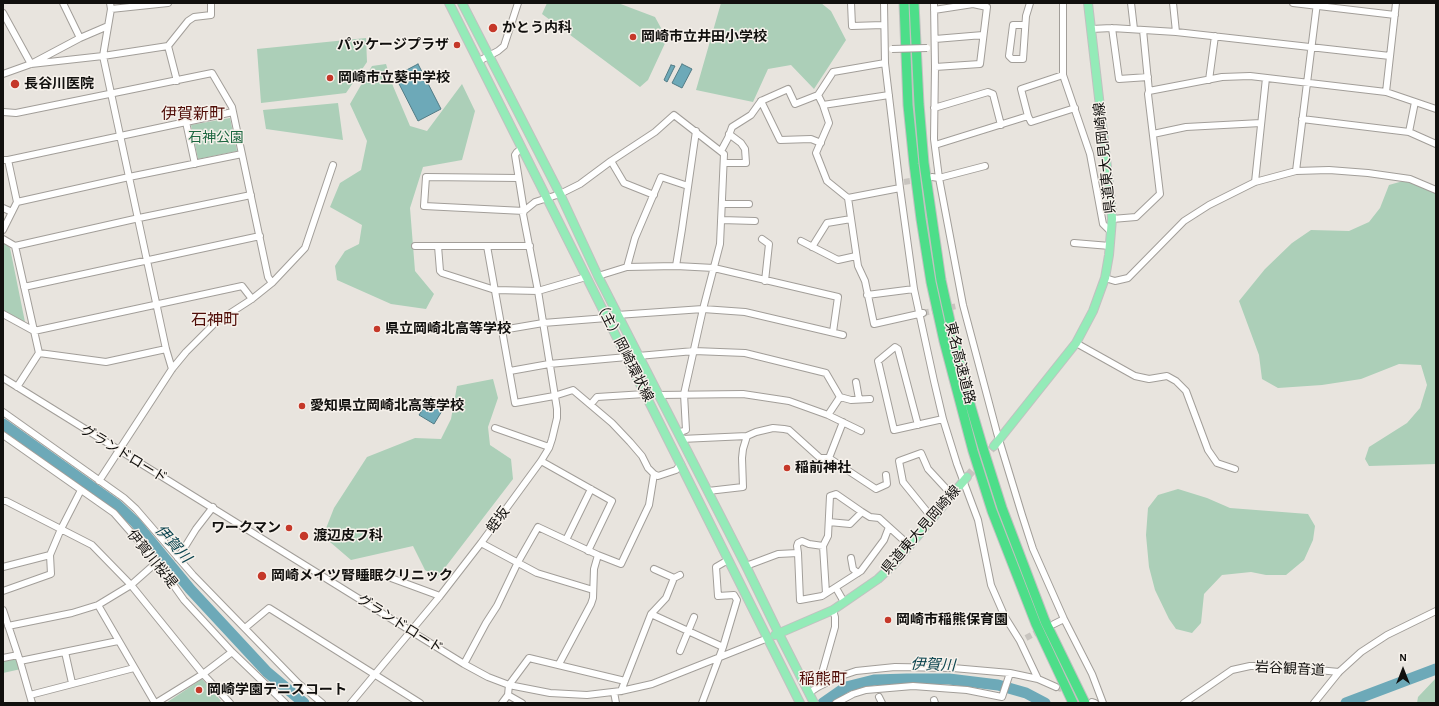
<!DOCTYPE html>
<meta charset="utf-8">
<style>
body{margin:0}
#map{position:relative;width:1439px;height:706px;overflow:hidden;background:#e8e4de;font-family:"Alegreya Sans",sans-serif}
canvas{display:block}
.frame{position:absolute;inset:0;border:4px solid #11100e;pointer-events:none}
.north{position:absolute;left:1383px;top:650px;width:40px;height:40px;-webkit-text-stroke:3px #f6f1eb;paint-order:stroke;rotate:0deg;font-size:11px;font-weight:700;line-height:16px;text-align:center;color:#11100e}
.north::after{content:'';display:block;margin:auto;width:14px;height:18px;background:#11100e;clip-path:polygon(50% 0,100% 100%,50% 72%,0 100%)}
</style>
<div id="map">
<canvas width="1439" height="706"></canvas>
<div class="frame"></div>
<div class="north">N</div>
</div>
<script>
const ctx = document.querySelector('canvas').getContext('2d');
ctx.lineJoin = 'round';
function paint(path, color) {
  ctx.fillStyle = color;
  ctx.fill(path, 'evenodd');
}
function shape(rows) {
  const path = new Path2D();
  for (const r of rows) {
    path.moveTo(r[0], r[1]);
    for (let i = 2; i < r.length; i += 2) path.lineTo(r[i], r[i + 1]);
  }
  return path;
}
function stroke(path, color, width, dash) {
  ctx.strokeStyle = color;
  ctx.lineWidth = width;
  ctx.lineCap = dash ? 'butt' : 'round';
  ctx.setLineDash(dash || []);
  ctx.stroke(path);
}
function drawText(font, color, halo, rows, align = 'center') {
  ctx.font = font + ' "Alegreya Sans","Noto Sans JP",sans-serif';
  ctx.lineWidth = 3;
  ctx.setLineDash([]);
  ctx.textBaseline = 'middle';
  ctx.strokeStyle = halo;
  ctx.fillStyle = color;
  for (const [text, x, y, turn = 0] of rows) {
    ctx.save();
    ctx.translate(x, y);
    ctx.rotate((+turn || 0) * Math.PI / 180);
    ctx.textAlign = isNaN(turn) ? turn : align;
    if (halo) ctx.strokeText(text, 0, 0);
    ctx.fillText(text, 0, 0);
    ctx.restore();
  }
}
paint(shape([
 [547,3,618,3,655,17,667,39,648,80,640,87,542,14],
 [721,3,821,3,831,11,846,40,814,89,791,65,768,69,753,102,696,90],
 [366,38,367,62,346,93,261,103,257,49],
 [386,64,393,86,410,126,427,131,462,84,475,111,462,160,423,167,410,208,415,271,434,294,426,309,391,304,337,280,335,266,345,251,359,244,362,225,330,207,340,183,361,170,367,141,350,104,372,66],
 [338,103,343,140,266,129,263,110],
 [230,118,237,151,198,159,191,125],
 [1410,179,1436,192,1436,464,1369,466,1365,459,1369,447,1407,423,1420,408,1427,385,1421,365,1399,364,1361,379,1322,385,1278,388,1262,379,1259,355,1239,301,1265,269,1292,243,1311,230,1349,231,1369,222,1380,208,1389,185],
 [3,242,10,248,25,322,3,310],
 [493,379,498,398,488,427,490,445,511,459,513,479,437,578,425,570,413,546,351,560,323,536,334,508,367,457,415,438,441,439,451,419,457,386],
 [1178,489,1207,498,1230,508,1308,514,1315,526,1313,540,1304,560,1286,575,1266,575,1251,572,1222,575,1204,594,1201,623,1192,633,1176,629,1169,619,1155,590,1149,567,1146,535,1148,508,1158,495],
 [17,657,21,669,3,673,3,659],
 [1436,678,1436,703,1417,703,1418,697],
 [202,679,221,701,218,703,166,703]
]), '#accfb8');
const water = shape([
 [418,64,441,109,418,121,395,76,418,64],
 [682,64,692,69,682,88,672,83,682,64],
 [671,65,675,66,667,82,664,80,671,65],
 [431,397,445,406,434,424,419,415,431,397]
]);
paint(water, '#6da9b8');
stroke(water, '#517b85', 1);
stroke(shape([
 [3,424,117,505,135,522,190,589,267,672,304,703],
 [823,703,846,687,874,680,907,679,949,679,998,685,1026,693,1045,703],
 [1346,703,1436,669]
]), '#6da9b8', 11);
stroke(shape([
 [904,182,930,178],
 [923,313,957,306],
 [1026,638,1041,630],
 [1056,687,1092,702]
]), '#c8c4bf', 6, [6, 3]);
stroke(shape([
 [967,477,994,446]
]), '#c8c4bf', 8, [8, 4]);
const minor = shape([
 [63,3,80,38],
 [110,3,111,9,103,56,166,349,172,369],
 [851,3,852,26,883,25],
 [884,3,885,63,900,188,914,289,934,381,943,419,957,464,978,520,991,585,1005,617,1020,641,1038,679],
 [934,3,935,67,934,139,939,178,963,305,997,433,1022,515,1033,549,1064,619,1092,674,1103,703],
 [1063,3,1063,75,1090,154,1103,224,1110,231],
 [1131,3,1134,29],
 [1173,3,1176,32],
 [1293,3,1395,15],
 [111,9,168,3],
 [934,10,973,4,987,7,980,64,935,67],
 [3,13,31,64],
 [1024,25,1013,25,1009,56,1012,59,1023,59,1026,16,1030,3],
 [1112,28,1119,79,1148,77],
 [1091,29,1112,28,1176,32,1390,56],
 [935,39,983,35],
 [168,46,177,81],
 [479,61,498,51,504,46,518,3],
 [885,63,833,72,818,95,823,105,829,123,816,153,827,181,848,198,858,266,865,281,874,324,923,313],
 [31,64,103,56,168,46,188,21,194,17,211,15,211,3],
 [3,74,31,64,80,38,108,26],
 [1063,75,1021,89,1028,116,1031,122,1075,108],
 [1209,80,1215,36],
 [1149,91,1222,77,1250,76,1386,92,1436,109],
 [1386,92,1396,3],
 [818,95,795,104,788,89,761,101,780,140,811,139,821,143],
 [823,105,889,95],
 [934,108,988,92,993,94,1001,125],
 [3,112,16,113,212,73,232,107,268,277,272,283],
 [1302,119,1409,132,1436,144],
 [186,122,195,164],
 [1409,132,1415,102],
 [1153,134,1186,127,1261,123],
 [935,145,1028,116],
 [721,151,728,138,732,127,751,115,761,101],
 [3,160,8,160,233,112],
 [611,161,624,183,654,195],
 [724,163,746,163,745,149,741,143,729,134],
 [1296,171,1317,3],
 [932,177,939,178,985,166],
 [518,178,426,177,424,206,524,211,535,202,560,194,580,184,611,161,655,132,674,115,724,154,720,244,703,309,684,394,686,430,678,433],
 [1255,182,1266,78],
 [848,198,900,188],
 [17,202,129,177,242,154],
 [722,204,749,204],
 [3,208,12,212],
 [1112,219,1136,217,1160,194,1148,94,1149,91,1143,30],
 [721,220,755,221],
 [3,230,17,202,8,160],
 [3,239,15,246,139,218,251,195],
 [762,239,769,244,765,281],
 [801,241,838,260,856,256],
 [1074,243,1110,246],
 [15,246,39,353,17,387],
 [415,246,530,246],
 [438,246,440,271,442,273,495,290,538,291,586,277],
 [487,246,515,403,554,396,573,390,612,423,630,442,642,456,648,468,654,474,658,476,676,470,681,464],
 [812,247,827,223,851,219],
 [676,266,682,229,696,131],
 [627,267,635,238,661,177,688,186],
 [598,276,627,267,676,266,714,268,838,297,833,332],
 [1105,278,1115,281,1128,278,1184,221,1209,205,1255,182,1296,171,1329,170,1368,173,1410,179,1436,190],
 [24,287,260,236],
 [867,295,914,289],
 [3,314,34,331,242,286,252,299],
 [617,315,703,309,745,312,843,335],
 [502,330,543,323,607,318],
 [1076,343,1135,376,1149,379,1167,376,1176,381,1186,391,1208,450,1217,463,1235,469],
 [39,353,106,362,166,349],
 [510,371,549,364,694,351,745,353,826,373,840,397,828,415],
 [3,378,464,664,488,677,509,685,550,693,587,695,621,691,652,684,768,638],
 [856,382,859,399],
 [659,395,743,394,789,401,828,415,861,431],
 [840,397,851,400,870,399],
 [591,404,597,397,645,394],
 [3,412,124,498,136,509,193,575,298,683,322,703],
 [918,425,898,349,895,347,878,361,894,430,943,419],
 [495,428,549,447],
 [3,435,114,513,157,562,184,600,232,652,285,703],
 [681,439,747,436,756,432,773,428,784,429,789,430,820,458,829,458,843,422],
 [829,458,876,489,887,484,886,475],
 [541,461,612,501,588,551],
 [99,481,172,369,186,352,215,323,252,299,272,283,305,248,333,165],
 [708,491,743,487,742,458,743,449,747,436],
 [3,501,6,501,92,545,131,585,203,674,230,703],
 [933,519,903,482,899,461,921,453,928,469,952,495],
 [829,522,850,524,862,512],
 [566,540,591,489],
 [481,543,537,573,593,590],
 [823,546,826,593],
 [798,553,800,600,822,596,861,571,884,540,889,527],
 [178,558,196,529,213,507],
 [851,558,853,569,858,573],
 [746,566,778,554,798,553,797,546,798,543,802,541,809,544,823,546,828,536,830,496,836,494,862,512,870,517,879,518,910,546],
 [3,567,50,555],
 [654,569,674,578],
 [391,578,440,596],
 [836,588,844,602],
 [3,591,51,574,50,555,61,529,81,490],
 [98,605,155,703],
 [3,610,20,661,32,703],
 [651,614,723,647,737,600,734,595,718,596,716,567,728,560],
 [1054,624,1064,619],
 [8,626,72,613,98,605,131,585,157,562],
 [245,628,269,608,420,703],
 [680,651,694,617],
 [65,652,72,683],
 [3,658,18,655],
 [20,661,118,641],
 [464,664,486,623,497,606,518,562,538,527,598,555,621,564,649,505,654,474],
 [559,664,591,604,593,598,594,569,598,555],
 [818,687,835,627,835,617,833,610],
 [621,691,651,614,666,598,674,578,680,575],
 [614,692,616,703],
 [809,693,818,687,838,677,856,671,895,667,953,668,1010,673,1038,679,1056,687],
 [30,695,134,668],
 [879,697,882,703],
 [934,700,935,703],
 [1092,702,1095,703],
 [156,703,203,674,232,652],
 [351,703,440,596,481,543,541,461,549,448,552,439,557,418,557,409,538,291,523,214,524,211,515,155,517,152,522,148],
 [502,703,508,695],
 [522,703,508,695,509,685,529,658,625,681],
 [702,703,723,647],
 [836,703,853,694,866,690,913,686,967,690,1002,697,1010,673],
 [1184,703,1232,670,1250,666,1276,666,1339,672],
 [1314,703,1339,672,1361,652,1387,635,1436,611]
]);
const major = shape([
 [449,3,800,703],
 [462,3,560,194,598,276,746,566,779,634,814,703],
 [994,446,1076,343,1093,311,1105,278,1109,255,1112,219,1111,202,1088,3],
 [775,635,833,610,878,579,894,564,967,477]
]);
const highway = shape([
 [904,3,908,105,914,164,921,219,931,282,944,341,973,451,992,511,1036,624,1073,703],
 [914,3,919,104,924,163,941,280,954,339,968,397,983,448,1002,508,1045,621,1085,703]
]);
stroke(minor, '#a29e99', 8);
stroke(major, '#c1c1c0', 10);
stroke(highway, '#c1c1c0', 11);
stroke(minor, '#fff', 6);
stroke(major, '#94ebb8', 8);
stroke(highway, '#4dde89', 9);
const minorBridge = shape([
 [892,49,927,48]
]);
stroke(minorBridge, '#a29e99', 8, []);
stroke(minorBridge, '#fff', 6);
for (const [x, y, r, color] of [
 [493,28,5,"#c53829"],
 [633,37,4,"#c53829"],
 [457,45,4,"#c53829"],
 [330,78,4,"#c53829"],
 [15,84,5,"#c53829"],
 [377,329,4,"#c53829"],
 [302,406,4,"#c53829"],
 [787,468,4,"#c53829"],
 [289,528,4,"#c53829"],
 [304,536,5,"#c53829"],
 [262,576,5,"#c53829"],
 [888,620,4,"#c53829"],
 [199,690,4,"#c53829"]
]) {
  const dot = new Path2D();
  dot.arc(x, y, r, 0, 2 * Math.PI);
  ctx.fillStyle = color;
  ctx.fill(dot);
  stroke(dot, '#f6f1eb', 1.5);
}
drawText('bold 14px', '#11100e', '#f6f1eb', [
 ["かとう内科",502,28],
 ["岡崎市立井田小学校",641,37],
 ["パッケージプラザ",449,45,"right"],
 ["岡崎市立葵中学校",338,78],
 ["長谷川医院",24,84],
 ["県立岡崎北高等学校",385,329],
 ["愛知県立岡崎北高等学校",310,406],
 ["稲前神社",795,468],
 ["ワークマン",281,528,"right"],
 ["渡辺皮フ科",313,536],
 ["岡崎メイツ腎睡眠クリニック",271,576],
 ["岡崎市稲熊保育園",896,620],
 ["岡崎学園テニスコート",207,690]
], 'left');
drawText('14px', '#1c6740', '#f6f1eb', [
 ["石神公園",216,138]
]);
drawText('14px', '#11100e', '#f6f1eb', [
 ["県道東大見岡崎線",1105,158,-96],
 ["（主）岡崎環状線",624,351,63],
 ["東名高速道路",960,363,76],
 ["グランドロード",124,454,31],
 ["蛭坂",498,520,-54],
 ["県道東大見岡崎線",921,530,-49],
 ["伊賀川桜堤",152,559,51],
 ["グランドロード",400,624,32],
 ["岩谷観音道",1290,669,3]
]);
drawText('italic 15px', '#0a434e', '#f6f1eb', [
 ["伊賀川",173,544,48],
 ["伊賀川",933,665,2]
]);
drawText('16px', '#500d07', '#f6f1eb', [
 ["伊賀新町",193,114],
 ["石神町",215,320],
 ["稲熊町",823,679]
]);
</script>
